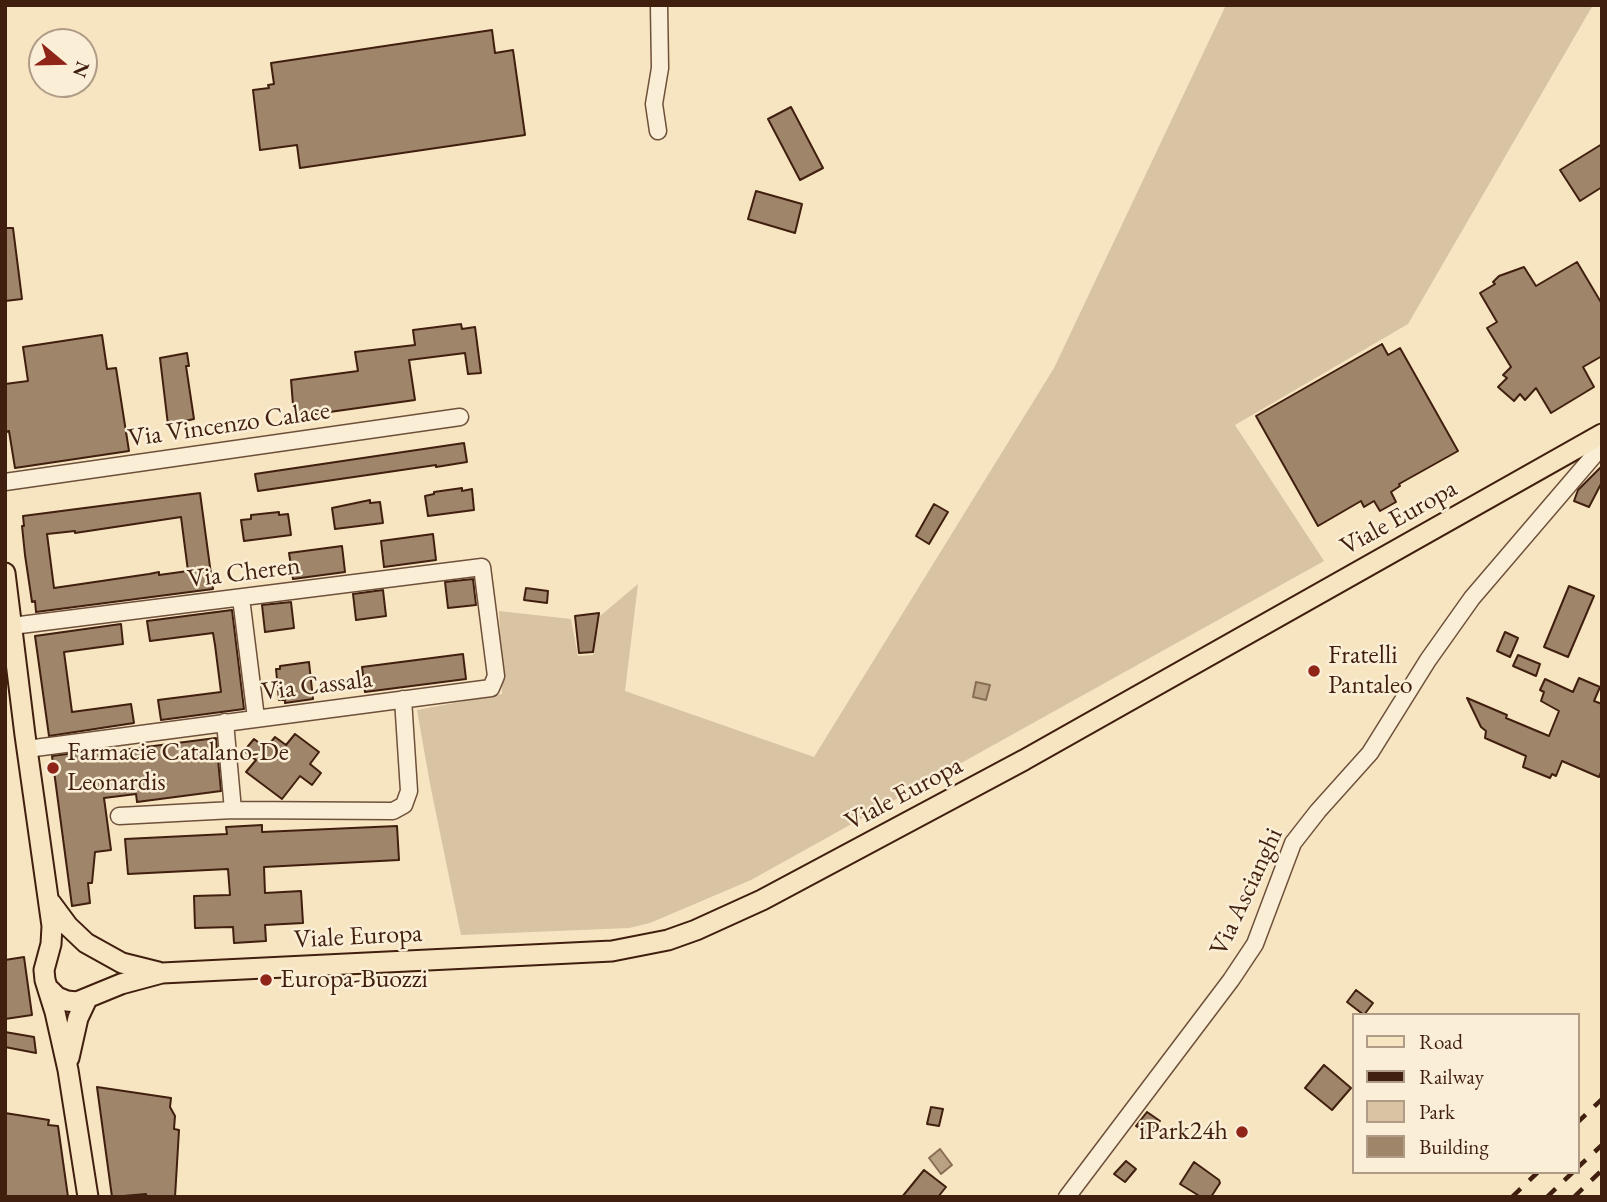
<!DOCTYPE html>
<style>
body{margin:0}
#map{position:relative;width:1607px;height:1202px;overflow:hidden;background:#f7e5c1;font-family:"EB Garamond",serif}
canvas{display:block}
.frame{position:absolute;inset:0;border:7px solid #401f0e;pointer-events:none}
.legend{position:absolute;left:1352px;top:1013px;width:228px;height:161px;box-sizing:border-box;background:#faeed7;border:2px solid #b09b87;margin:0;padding:9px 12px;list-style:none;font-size:21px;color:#401f0e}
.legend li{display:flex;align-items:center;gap:14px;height:35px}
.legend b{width:35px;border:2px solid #b09b87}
.north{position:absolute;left:28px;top:28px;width:70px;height:70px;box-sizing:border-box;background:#faeed7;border:2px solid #b09b87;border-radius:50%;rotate:109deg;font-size:19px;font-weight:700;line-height:28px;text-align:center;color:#401f0e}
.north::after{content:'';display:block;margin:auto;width:24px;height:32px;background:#8f2418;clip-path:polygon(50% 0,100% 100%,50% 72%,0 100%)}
</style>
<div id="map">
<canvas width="1607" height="1202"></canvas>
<div class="frame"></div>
<ul class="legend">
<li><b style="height:9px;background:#f7e5c1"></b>Road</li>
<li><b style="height:9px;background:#401f0e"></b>Railway</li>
<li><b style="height:19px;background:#d8c3a3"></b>Park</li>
<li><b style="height:19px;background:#9f866b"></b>Building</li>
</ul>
<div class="north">N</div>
</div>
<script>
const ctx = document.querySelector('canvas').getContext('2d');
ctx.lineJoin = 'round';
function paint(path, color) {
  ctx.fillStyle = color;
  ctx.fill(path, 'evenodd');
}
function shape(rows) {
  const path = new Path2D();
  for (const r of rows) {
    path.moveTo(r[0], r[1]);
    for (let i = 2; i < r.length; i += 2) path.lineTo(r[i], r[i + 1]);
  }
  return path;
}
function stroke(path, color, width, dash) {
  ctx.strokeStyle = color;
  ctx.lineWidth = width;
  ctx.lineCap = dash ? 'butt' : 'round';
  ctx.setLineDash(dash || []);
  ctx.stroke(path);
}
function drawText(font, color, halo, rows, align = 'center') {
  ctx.font = font + ' "EB Garamond",serif';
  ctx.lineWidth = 5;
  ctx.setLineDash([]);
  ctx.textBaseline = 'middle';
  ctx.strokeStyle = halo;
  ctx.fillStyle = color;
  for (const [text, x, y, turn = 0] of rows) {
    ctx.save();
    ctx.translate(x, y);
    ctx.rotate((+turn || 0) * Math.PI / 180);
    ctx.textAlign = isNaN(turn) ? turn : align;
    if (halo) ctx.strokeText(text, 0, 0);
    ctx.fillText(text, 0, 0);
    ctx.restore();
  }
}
paint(shape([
 [1226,5,1593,5,1408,324,1235,425,1324,561,751,880,650,923,629,928,461,935,430,784,417,710,502,694,499,611,571,619,578,656,593,655,600,616,638,584,625,691,814,757,1054,368]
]), '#d8c3a3');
const water = shape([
 [976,682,990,685,986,700,973,697,976,682],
 [940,1149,952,1165,941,1174,929,1158,940,1149]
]);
paint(water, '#b9a284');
stroke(water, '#896e55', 2);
const building = shape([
 [492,30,495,53,513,50,525,135,300,168,297,145,260,150,253,90,269,88,268,85,274,84,271,63,492,30],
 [791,107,823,168,800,180,768,119,791,107],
 [1602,144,1602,187,1580,201,1560,170,1602,144],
 [756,191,802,204,795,233,748,219,756,191],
 [5,228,13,228,22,299,5,301,5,228],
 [1577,262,1602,304,1602,356,1583,367,1594,387,1551,413,1536,388,1525,400,1520,394,1514,401,1498,387,1507,378,1503,375,1511,367,1487,328,1497,322,1480,293,1495,284,1493,282,1499,276,1524,267,1536,286,1577,262],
 [461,324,462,329,475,327,481,373,468,374,465,353,409,360,415,400,294,417,291,380,358,371,355,352,415,345,413,330,461,324],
 [102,335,107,369,116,368,129,451,15,468,9,431,5,432,5,384,28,381,23,347,102,335],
 [1382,344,1388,355,1400,348,1458,451,1399,484,1400,486,1391,492,1396,502,1380,511,1374,501,1364,507,1361,501,1318,526,1256,416,1382,344],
 [187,353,189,366,186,366,194,419,168,425,160,358,187,353],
 [464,443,467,462,436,467,436,465,258,491,255,474,464,443],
 [1602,466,1602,482,1589,507,1574,501,1578,490,1602,466],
 [462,488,462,491,472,489,474,510,428,516,425,496,434,494,434,492,462,488],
 [200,493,213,589,36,612,35,601,32,602,25,555,22,526,24,526,23,516,200,493],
 [181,517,188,571,159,575,159,572,149,574,54,588,47,534,75,531,75,533,181,517],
 [370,500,370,503,380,502,383,523,335,529,332,508,370,500],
 [934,504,948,512,929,544,916,536,934,504],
 [279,512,279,515,288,514,291,535,244,541,241,520,251,519,251,515,279,512],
 [433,534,436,560,384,567,381,541,433,534],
 [342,546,345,572,293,579,289,553,342,546],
 [473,579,476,605,448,608,445,582,473,579],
 [1569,586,1594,596,1568,657,1544,647,1569,586],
 [526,588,548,591,547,603,524,600,526,588],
 [383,590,386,616,356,620,353,594,383,590],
 [291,602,294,628,265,632,262,605,291,602],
 [232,610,244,709,161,720,158,700,221,692,215,645,213,633,150,641,147,621,232,610],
 [599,613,593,652,579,653,575,616,599,613],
 [121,624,123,644,64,652,72,712,131,704,134,723,49,736,35,636,121,624],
 [1505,632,1518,638,1510,657,1497,651,1505,632],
 [463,654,466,679,365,692,362,667,463,654],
 [1518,655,1540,664,1536,676,1513,666,1518,655],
 [309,662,313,699,285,703,285,700,279,700,276,669,280,669,280,666,309,662],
 [1579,678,1600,687,1594,701,1602,704,1602,770,1599,777,1562,761,1556,776,1552,774,1550,778,1523,767,1526,756,1485,738,1486,731,1481,727,1467,698,1507,715,1506,718,1549,736,1559,711,1541,701,1544,692,1540,690,1545,679,1573,692,1579,678],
 [295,734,319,752,310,764,321,773,312,785,300,776,282,799,246,772,256,760,244,751,254,739,266,748,275,737,286,745,295,734],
 [216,738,221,791,137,802,136,794,104,798,111,850,95,852,92,883,88,883,90,903,72,906,52,756,90,751,91,754,216,738],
 [262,825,262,832,397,826,399,860,264,867,265,893,301,891,303,923,265,925,266,941,234,943,233,927,195,928,194,896,230,895,228,869,128,874,125,839,227,834,226,827,262,825],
 [24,957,32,1015,5,1019,5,960,24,957],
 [1356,990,1373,1003,1364,1015,1347,1002,1356,990],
 [5,1032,34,1037,36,1053,5,1047,5,1032],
 [1324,1065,1351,1088,1332,1110,1305,1088,1324,1065],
 [97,1087,171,1098,170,1107,175,1116,174,1129,179,1130,175,1197,147,1197,146,1194,112,1197,97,1087],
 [931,1107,943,1109,939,1126,927,1124,931,1107],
 [1147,1112,1160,1121,1149,1135,1136,1126,1147,1112],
 [5,1113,49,1120,48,1125,58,1126,68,1197,5,1197,5,1113],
 [1126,1161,1136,1169,1125,1182,1114,1174,1126,1161],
 [1194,1162,1219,1180,1220,1183,1211,1197,1201,1197,1180,1184,1194,1162],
 [924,1170,946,1187,938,1197,902,1197,924,1170]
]);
paint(building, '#9f866b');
stroke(building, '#401f0e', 2);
const minor = shape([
 [658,131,654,104,660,68,659,5],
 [5,482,460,417],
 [241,598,256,718],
 [12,626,482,567,496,676,491,688,27,749],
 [225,722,233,810],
 [119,816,233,810,393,811,404,805,409,791,403,699],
 [1067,1197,1231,980,1255,944,1293,843,1318,811,1370,753,1428,660,1472,598,1602,446]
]);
const major = shape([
 [5,573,25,735,52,926,51,944,44,970,45,980,55,1012,68,1070,88,1197],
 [51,903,68,926,86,943,122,963,158,972],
 [50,990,57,997,67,1001,77,1002,121,984,162,973,612,951,668,940,696,930,762,900,1024,760,1602,434],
 [69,1058,78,1018,87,999]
]);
stroke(minor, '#6e503b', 19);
stroke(major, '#401f0e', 23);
stroke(minor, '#faeed7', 16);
stroke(major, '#f7e5c1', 19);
stroke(shape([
 [1577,1123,1602,1099],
 [1577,1168,1602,1145],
 [1512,1197,1538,1172],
 [1547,1197,1573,1172],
 [1574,1197,1602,1170]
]), '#401f0e', 4.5, [12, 12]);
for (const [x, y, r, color] of [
 [1314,671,7,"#8f2418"],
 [53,768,7,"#8f2418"],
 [266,980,7,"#8f2418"],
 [1242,1132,7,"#8f2418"]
]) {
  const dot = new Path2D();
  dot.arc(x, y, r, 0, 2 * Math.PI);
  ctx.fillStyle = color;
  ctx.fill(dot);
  stroke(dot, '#faeed7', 2.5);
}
drawText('26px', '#401f0e', '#faeed7', [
 ["Via Vincenzo Calace",229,425,-8],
 ["Viale Europa",1399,518,-29],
 ["Via Cheren",244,573,-7],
 ["Via Cassala",317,686,-7],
 ["Viale Europa",904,794,-28],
 ["Via Ascianghi",1247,892,-65],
 ["Viale Europa",358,937,-3]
]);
drawText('26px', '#401f0e', '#faeed7', [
 ["Fratelli",1328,656],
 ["Pantaleo",1328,686],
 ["Farmacie Catalano-De",67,753],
 ["Leonardis",67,783],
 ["Europa-Buozzi",280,980],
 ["iPark24h",1228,1132,"right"]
], 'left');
</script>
